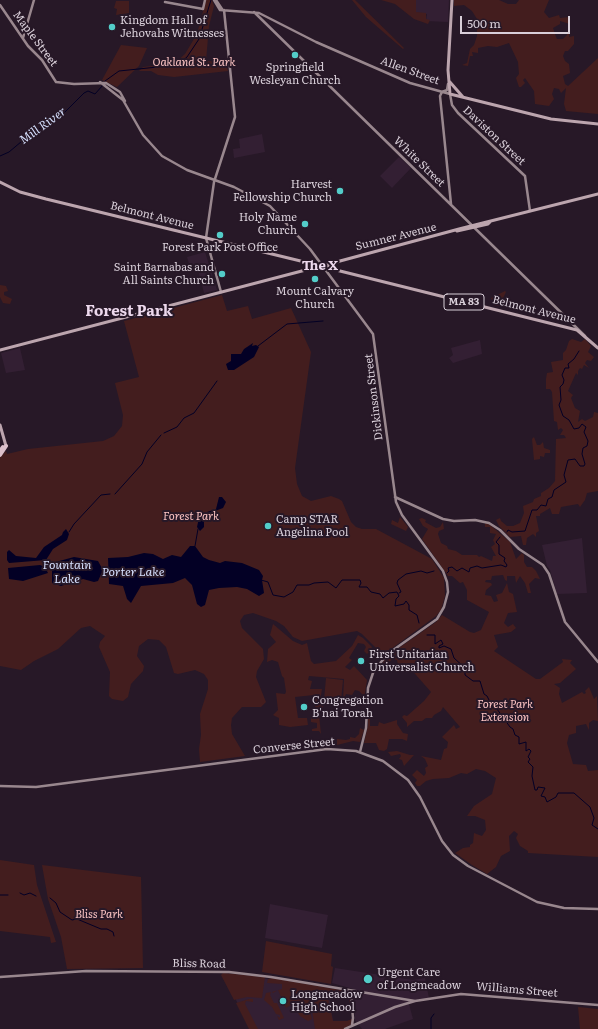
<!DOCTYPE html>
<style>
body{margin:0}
#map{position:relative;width:598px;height:1029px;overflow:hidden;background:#271827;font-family:Literata,serif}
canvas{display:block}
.scale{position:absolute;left:460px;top:16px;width:110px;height:18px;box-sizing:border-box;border:2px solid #d9cfd9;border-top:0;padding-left:5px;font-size:12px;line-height:14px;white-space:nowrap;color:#d9cfd9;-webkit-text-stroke:3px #271827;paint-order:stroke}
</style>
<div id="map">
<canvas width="598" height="1029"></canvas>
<div class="scale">500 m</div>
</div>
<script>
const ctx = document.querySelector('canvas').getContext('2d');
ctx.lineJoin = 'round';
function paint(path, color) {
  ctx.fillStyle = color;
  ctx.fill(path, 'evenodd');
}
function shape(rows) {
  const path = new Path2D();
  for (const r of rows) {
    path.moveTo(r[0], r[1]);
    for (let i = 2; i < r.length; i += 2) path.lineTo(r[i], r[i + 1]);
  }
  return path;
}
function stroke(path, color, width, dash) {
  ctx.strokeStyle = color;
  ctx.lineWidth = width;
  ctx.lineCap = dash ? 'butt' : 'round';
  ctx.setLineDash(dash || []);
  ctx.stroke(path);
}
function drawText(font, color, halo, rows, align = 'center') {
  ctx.font = font + ' Literata,serif';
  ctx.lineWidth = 4;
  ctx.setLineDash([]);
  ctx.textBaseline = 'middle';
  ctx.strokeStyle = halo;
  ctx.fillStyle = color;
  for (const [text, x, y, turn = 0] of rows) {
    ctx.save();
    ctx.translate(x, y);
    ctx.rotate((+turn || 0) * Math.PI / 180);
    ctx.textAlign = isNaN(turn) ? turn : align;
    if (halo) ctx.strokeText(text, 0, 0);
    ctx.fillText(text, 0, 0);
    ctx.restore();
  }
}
paint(shape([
 [416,0,449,0,448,22,426,21,427,14,415,13],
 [262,134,265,152,234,158,233,149,240,148,239,139],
 [399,157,411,168,392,188,380,176],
 [205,252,217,290,204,293,197,266,187,268,185,265,189,264,187,257],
 [480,340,482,354,453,363,449,358,453,355,451,348],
 [20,348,25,370,6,373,1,353],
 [582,538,587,593,557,594,550,570,547,566,542,545],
 [270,904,328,915,322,948,265,938],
 [335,968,413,980,425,978,429,998,409,1004,413,1019,385,1029,362,1029,355,1020,353,989,332,983],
 [223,973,262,978,328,989,333,1021,332,1021,332,1029,250,1029]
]), '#331f33');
paint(shape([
 [206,0,212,0,214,6,209,26,206,61,225,62,228,71,174,77,158,75,151,71,139,71,143,67,175,63,185,54,197,34],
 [352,0,355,0,404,48,403,49,366,17],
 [381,0,416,0,416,12,426,13,426,19,430,20,428,24,414,19,395,4],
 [454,0,499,0,508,4,516,4,519,0,549,0,544,12,549,18,559,15,560,18,569,17,570,24,560,21,560,24,553,28,556,37,557,39,563,39,567,35,568,30,570,30,569,37,574,36,574,44,568,51,565,51,563,56,565,61,569,64,570,73,563,76,565,84,568,86,598,58,598,114,566,111,564,104,566,88,561,93,559,89,554,88,552,94,554,99,549,106,535,104,534,91,525,78,523,80,525,83,521,87,519,87,516,78,519,74,518,62,509,43,497,47,488,46,478,48,478,53,472,52,473,56,470,56,468,66,462,65,467,63,470,49,474,45,477,36,477,19,472,11,464,5,454,6],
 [116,1,129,1,129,13,116,15,117,9,114,8],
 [121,45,147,48,139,66,117,87,102,80],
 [0,285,6,286,8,291,4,292,4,295,12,299,10,304,3,303,0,297],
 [505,291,506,292,499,306,495,306,491,298],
 [222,295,227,311,248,306,252,319,291,308,311,352,295,468,297,484,302,496,311,501,331,496,339,499,342,501,351,522,356,527,362,529,376,529,432,559,444,578,445,596,441,610,436,616,383,655,362,634,357,631,302,641,293,637,284,626,276,621,253,613,244,615,240,621,242,628,263,649,264,659,257,671,256,677,266,702,261,707,242,707,232,718,231,725,232,734,245,756,200,762,199,749,201,735,200,714,208,689,208,680,204,674,195,670,178,674,174,673,166,647,159,640,148,639,139,646,137,656,144,666,143,671,131,684,128,697,123,701,112,699,109,696,110,672,99,647,100,642,105,636,90,626,81,628,58,649,34,661,21,670,0,666,0,457,6,451,7,454,28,449,103,441,114,436,122,426,123,415,115,383,139,377,124,321],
 [572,339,581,342,585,339,591,346,588,352,594,357,591,361,587,360,585,363,589,368,584,365,582,369,580,368,578,371,578,375,576,373,568,391,573,395,571,398,575,408,580,411,578,422,582,419,585,421,593,417,594,412,598,413,598,491,587,493,585,500,580,507,578,504,561,507,559,514,552,514,550,508,540,514,540,516,536,516,539,531,536,533,536,537,533,534,527,538,526,545,523,545,521,536,510,537,499,526,496,520,500,518,501,521,507,526,513,526,520,523,524,513,523,506,533,502,534,499,541,496,541,493,549,488,555,481,556,439,566,438,564,435,560,435,563,430,561,428,558,430,557,422,554,421,552,392,550,389,546,389,546,379,547,373,553,372,551,362,563,360,563,353,566,350,569,341],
 [534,437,537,445,540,445,543,442,544,448,550,450,550,453,545,453,544,457,540,456,540,459,534,460,532,439],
 [400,517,408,527,406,531,391,524,392,520,398,523],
 [422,518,426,520,425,522,436,528,440,527,443,522,444,529,439,531,438,534,441,543,447,546,448,549,456,551,462,555,477,555,479,557,481,556,492,561,493,556,496,556,491,547,495,544,493,540,496,534,490,533,490,527,485,527,485,523,489,524,510,542,516,559,522,553,524,555,524,562,527,567,532,567,536,571,540,579,535,578,529,584,531,593,528,593,525,583,520,576,516,583,515,576,507,576,507,581,505,580,503,575,492,576,491,580,486,580,485,582,491,583,492,585,486,590,485,595,491,596,494,602,498,601,496,595,502,593,507,583,509,592,513,594,517,612,508,613,504,623,508,627,513,624,516,628,511,632,494,635,498,647,494,651,536,679,540,679,563,662,562,659,572,660,570,663,576,669,560,683,554,684,560,688,559,694,562,703,582,692,584,694,586,693,585,691,589,687,594,699,597,696,598,721,593,720,589,723,589,730,586,724,576,726,576,733,569,735,567,743,573,764,586,765,588,771,598,770,598,857,528,853,528,851,520,846,516,838,518,834,514,831,509,836,510,851,501,856,496,867,487,874,472,865,455,853,463,848,470,847,470,845,473,843,474,833,482,836,486,830,485,820,475,816,467,816,474,806,492,794,496,778,485,771,476,769,467,774,461,773,449,778,433,779,426,781,420,786,417,786,415,783,417,780,412,775,417,770,424,776,426,773,425,768,428,766,425,759,421,756,441,760,444,749,447,748,448,742,442,737,454,725,456,729,460,727,443,707,441,711,434,715,432,718,426,718,422,721,414,721,407,727,407,723,402,717,404,715,407,716,424,701,431,692,409,667,403,666,399,670,397,660,393,659,386,664,383,663,384,660,386,657,436,622,442,615,470,632,474,633,481,630,489,612,467,600,467,590,463,582,460,583,452,576,448,576,422,539,428,529,423,526,419,519],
 [273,624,293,641,302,645,307,643,311,661,314,664,336,661,352,646,358,635,363,638,372,647,370,651,367,654,364,651,366,647,364,644,358,643,349,658,352,660,345,667,350,670,354,666,367,680,363,705,362,703,362,694,359,691,355,690,352,695,346,694,343,701,344,679,309,676,308,680,312,681,310,689,322,689,320,702,323,703,323,709,319,709,319,715,321,734,319,731,312,731,312,729,317,728,317,723,311,722,311,718,316,717,314,695,295,697,298,718,307,718,308,725,290,727,279,725,279,718,273,715,278,710,276,693,285,694,286,692,284,678,282,676,278,662,272,660,267,662,268,649,276,642,270,635],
 [326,678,343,680,341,701,324,700],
 [368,712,370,712,370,726,378,726,379,722,384,724,397,720,397,724,403,733,408,734,407,741,402,739,389,739,387,749,384,751,379,750,376,743,364,743,368,725],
 [360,728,364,730,360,742,353,741,337,745,337,739,346,740,350,739,350,737,355,738,359,734],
 [397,751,410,755,414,755,404,766,402,760,399,759,401,756,400,754,391,756,388,752],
 [0,860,34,865,37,885,56,942,51,943,50,937,0,931],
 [42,865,141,877,143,968,67,969,61,937,48,899],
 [266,941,332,954,331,966,333,967,331,984,262,972],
 [223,973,265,977,262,998,247,997,234,1000,221,975],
 [272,978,346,991,349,994,350,1006,348,995,328,997,330,1012,331,1012,333,1021,347,1021,352,1019,352,1024,343,1029,315,1029,311,1004,308,1005,312,1019,308,1021,300,1016,298,1013,302,1011,296,1013,294,1008,291,1005,286,1008,278,990,273,993,272,992,282,989,282,984,267,983,268,979],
 [271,992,270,995,274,1003,277,1003,284,1018,279,1020,277,1016,280,1018,280,1015,276,1014,272,1007,264,1000,266,993],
 [249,999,253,999,253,1002,246,1001,245,1004,258,1029,249,1029,236,1003],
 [578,1007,598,1009,598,1029,580,1029]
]), '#431d1e');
paint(shape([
 [253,343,252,346,256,345,259,347,254,357,234,370,228,370,226,364,231,361,231,354,241,354,244,349],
 [219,497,222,497,226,502,223,508,215,511,213,517,204,519,204,527,200,531,197,527,199,518,206,517,207,512,216,509],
 [66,529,69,534,67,540,53,549,46,560,9,563,7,560,7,552,9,550,16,556,36,558,44,547,62,535,63,532],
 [190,546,195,546,203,557,209,560,220,563,225,561,242,563,259,570,263,576,262,580,264,593,259,596,247,589,237,587,219,588,209,590,205,605,201,607,197,604,192,585,185,578,173,583,141,586,131,603,127,599,123,586,109,584,108,558,128,557,144,553,153,554,163,559,172,555,181,557],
 [74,557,98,561,103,570,98,581,94,582,83,579,61,586,52,583,52,563],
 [40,565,45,567,48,573,23,581,9,579,8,568]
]), '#030025');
stroke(shape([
 [105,81,119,71,177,65,187,57,199,39,211,0],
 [0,156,9,152,34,131,46,126,61,116,84,93,88,91,95,94,103,85],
 [258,346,287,324,323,321],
 [164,433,177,427,184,418,194,413,217,381],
 [115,494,142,464,147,452,161,435],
 [69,532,74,524,101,495,110,494],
 [507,532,508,530,512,532,525,531,532,510,537,510,541,505,546,506,548,499,552,497,554,490,566,482,564,475,568,460,575,459,580,466,584,466,585,464,582,454,583,448,587,446,588,441,584,432,586,427,582,424,579,428,574,429,569,420,563,416,559,405,561,400,560,387,563,384,564,380,562,375,565,368,569,368,568,364,574,359,579,351],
 [195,546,198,529],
 [447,573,449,571,448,568,452,567,457,571,462,568,469,572,470,568,477,566,482,568,501,565,506,567,507,565,504,561,505,558,499,554,499,545,496,542,500,537],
 [261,580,268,582,273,595,284,597,293,592,297,585,309,585,314,583,328,582,336,588,342,580,360,580,361,583,359,587,367,587,371,592,380,594,383,598,389,593,397,592,399,596,396,599,395,606,404,604,406,601,409,605,409,610,417,615,419,623],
 [399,593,401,592,397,583,398,580,406,574,421,571,427,573,434,571],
 [427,635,435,635,435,644,441,640,443,644,439,646,439,648,444,646,451,649,454,658,465,668,465,675,473,681,480,681,484,694,487,696,493,708,497,709,510,727,513,729,515,735,519,737,519,744,526,742,526,751,529,749,531,751,528,757,530,759,528,762,533,767,532,776,535,790,537,790,538,787,545,788,541,796,545,797,547,802,556,797,558,793,574,793,590,807,594,818,592,825,598,829],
 [20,893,24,895,30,893,36,896],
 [0,895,8,895],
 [50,898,56,903,60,912,72,920,77,919,101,929,107,929,113,932,114,936],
 [431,1029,431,1018,434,1014]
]), '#030025', 1);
stroke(shape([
 [214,0,220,10,259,13,316,42,410,83,450,94,452,105,458,113,525,176,530,211],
 [216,0,222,9],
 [165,2,203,9,205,0],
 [0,5,28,46,42,60,56,82,74,84,106,83,120,92,125,101],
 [254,12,585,336],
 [23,38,34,0],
 [100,82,123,100,143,135,162,156,187,170,234,187,270,206,310,249,373,334,396,502,402,515,443,571,447,582,448,592,444,607,437,619,389,653,374,670,368,688,366,728,360,752],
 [442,92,440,96,451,204],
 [442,92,447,90,448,84],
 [221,292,206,238,214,182,235,117,224,10],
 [395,497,443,519,454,521,475,520,489,523,500,530,519,549,543,565,549,574,565,622,598,662],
 [0,786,36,787,327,749,356,751,383,761,408,780,420,797,442,841,453,855,468,866,537,902,564,908,598,909],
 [0,977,86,971,229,972,271,977,415,1001],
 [347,990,351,996,353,1018,352,1025],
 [345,1029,395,1007,415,1001,461,994,598,1005]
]), '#99878e', 2.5);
stroke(shape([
 [452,0,448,70,450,94,551,119,598,124],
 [449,81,463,97],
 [0,182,20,192,46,199,317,265],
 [457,231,488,224,490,222],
 [324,267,577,330,598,348],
 [308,269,324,267,340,261,459,229,598,194],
 [0,350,340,261],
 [0,425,6,446]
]), '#bca5ae', 3);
stroke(shape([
 [0,451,3,447],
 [0,455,6,446]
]), '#dcc0cb', 4);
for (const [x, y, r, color] of [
 [112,27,4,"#53cdc9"],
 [295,55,4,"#53cdc9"],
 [340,191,4,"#53cdc9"],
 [305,224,4,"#53cdc9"],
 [220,235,4,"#53cdc9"],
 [222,274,4,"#53cdc9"],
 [315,279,4,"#53cdc9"],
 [268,526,4,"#53cdc9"],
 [361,661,4,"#53cdc9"],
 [304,707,4,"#53cdc9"],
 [368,979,5,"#53cdc9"],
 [283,1001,4,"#53cdc9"]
]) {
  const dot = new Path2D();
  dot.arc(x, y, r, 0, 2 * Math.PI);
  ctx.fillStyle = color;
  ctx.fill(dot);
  stroke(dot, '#271827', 1.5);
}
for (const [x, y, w] of [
 [464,302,40]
]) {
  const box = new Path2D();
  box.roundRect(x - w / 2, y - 8, w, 16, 3);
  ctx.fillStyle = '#271827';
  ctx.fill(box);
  stroke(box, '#d9cfd9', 1);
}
drawText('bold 10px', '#d9cfd9', null, [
 ["MA 83",464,302]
]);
drawText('11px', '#d9cfd9', '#271827', [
 ["Kingdom Hall of",120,21],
 ["Jehovahs Witnesses",120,34],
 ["Springfield",295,68,"center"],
 ["Wesleyan Church",295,81,"center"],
 ["Harvest",332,185,"right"],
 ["Fellowship Church",332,198,"right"],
 ["Holy Name",297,218,"right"],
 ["Church",297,231,"right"],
 ["Forest Park Post Office",220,248,"center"],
 ["Saint Barnabas and",214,268,"right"],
 ["All Saints Church",214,281,"right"],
 ["Mount Calvary",315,292,"center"],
 ["Church",315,305,"center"],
 ["Camp STAR",276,520],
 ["Angelina Pool",276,533],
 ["First Unitarian",369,655],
 ["Universalist Church",369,668],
 ["Congregation",312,701],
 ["B'nai Torah",312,714],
 ["Urgent Care",377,973],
 ["of Longmeadow",377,986],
 ["Longmeadow",291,995],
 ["High School",291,1008]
], 'left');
drawText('11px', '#d9cfd9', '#271827', [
 ["Maple Street",35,39,53],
 ["Allen Street",410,71,20],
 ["Daviston Street",494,136,43],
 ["White Street",419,162,44],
 ["Belmont Avenue",152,216,14],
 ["Sumner Avenue",396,237,-14],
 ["Belmont Avenue",534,310,14],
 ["Dickinson Street",374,397,-97],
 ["Converse Street",294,746,-6],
 ["Bliss Road",199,964,1],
 ["Williams Street",517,990,5]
]);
drawText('italic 11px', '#fcc4c3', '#271827', [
 ["Oakland St. Park",194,63],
 ["Forest Park",191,517],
 ["Forest Park",505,705],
 ["Extension",505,718],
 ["Bliss Park",99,915]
]);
drawText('italic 12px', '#d5dffd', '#271827', [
 ["Mill River",43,126,-36],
 ["Fountain",67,565],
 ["Lake",67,579],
 ["Porter Lake",133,572]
]);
drawText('bold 13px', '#edd9ed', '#271827', [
 ["The X",320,266]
]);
drawText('bold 15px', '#edd9ed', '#271827', [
 ["Forest Park",129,312]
]);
</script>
